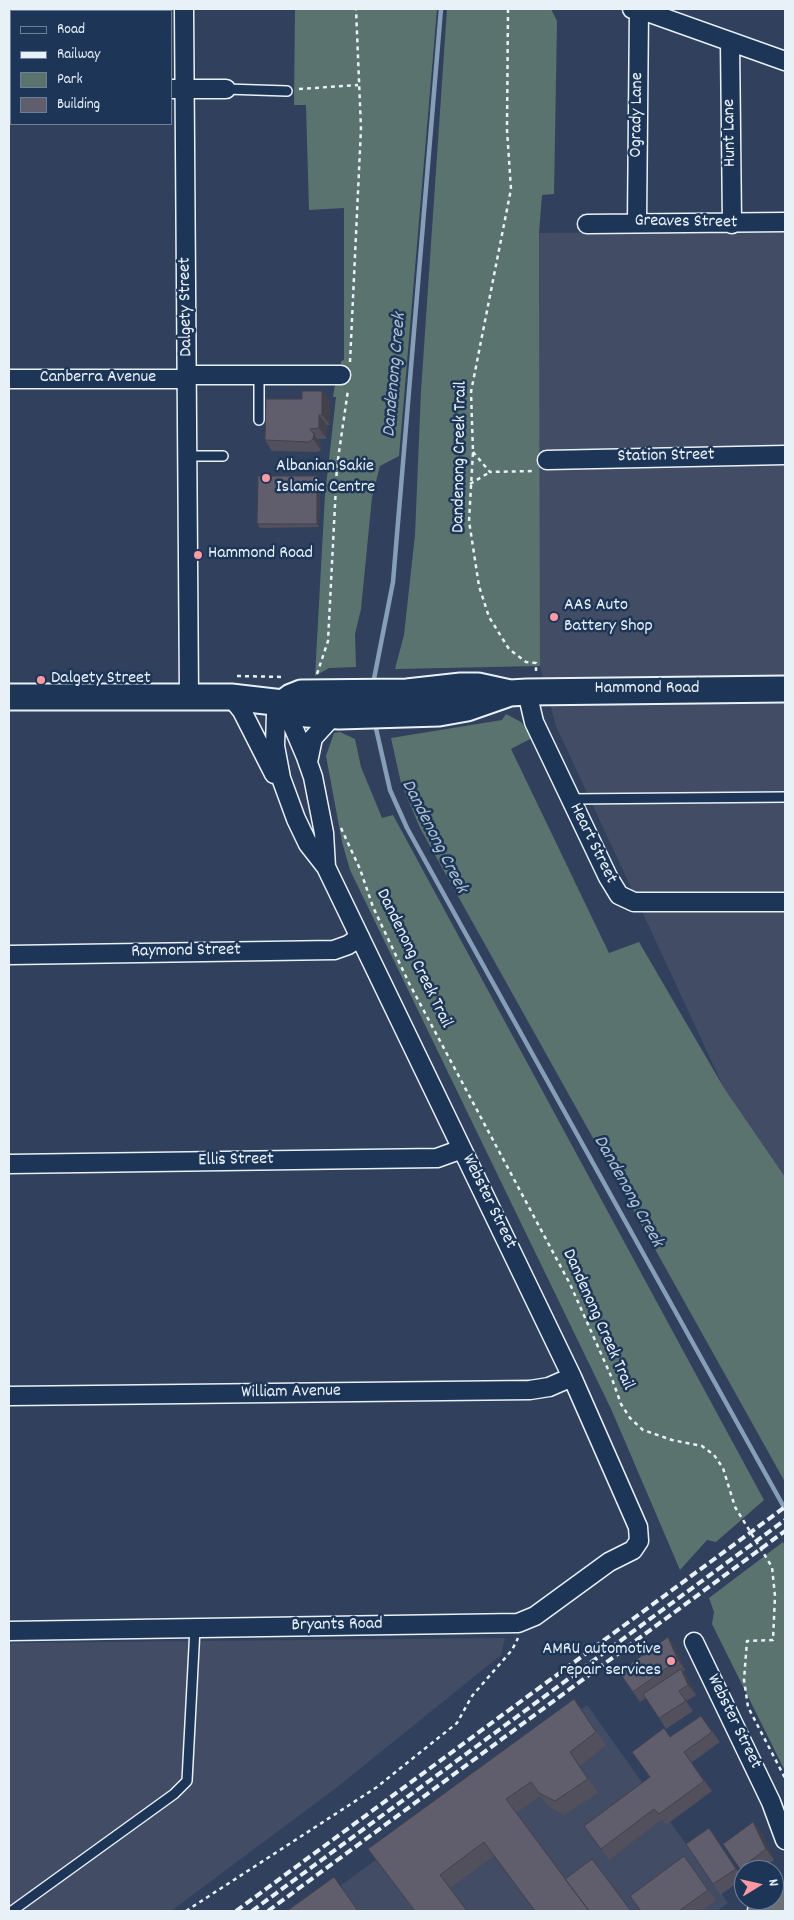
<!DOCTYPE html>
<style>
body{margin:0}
#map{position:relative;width:794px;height:1920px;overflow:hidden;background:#31415d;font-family:Dekko,sans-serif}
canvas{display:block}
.frame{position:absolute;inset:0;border:10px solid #e8f1f8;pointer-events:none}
.legend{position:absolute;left:10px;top:10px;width:162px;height:115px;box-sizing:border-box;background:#1d3557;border:1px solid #6e8097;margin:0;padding:6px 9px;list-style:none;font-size:15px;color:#e8f1f8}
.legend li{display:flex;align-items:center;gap:10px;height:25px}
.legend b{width:25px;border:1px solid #6e8097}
.north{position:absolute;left:734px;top:1860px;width:50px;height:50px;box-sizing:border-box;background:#1d3557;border:1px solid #6e8097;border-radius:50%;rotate:81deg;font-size:14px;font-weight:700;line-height:20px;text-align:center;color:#e8f1f8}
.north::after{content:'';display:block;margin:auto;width:18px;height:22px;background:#ff9aa2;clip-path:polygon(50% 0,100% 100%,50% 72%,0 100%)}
</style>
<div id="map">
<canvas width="794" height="1920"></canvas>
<div class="frame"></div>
<ul class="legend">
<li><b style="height:6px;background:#1d3557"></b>Road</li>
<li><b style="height:6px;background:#e8f1f8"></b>Railway</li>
<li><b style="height:14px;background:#5b736e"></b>Park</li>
<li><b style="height:14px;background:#605d6c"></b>Building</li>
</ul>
<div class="north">N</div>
</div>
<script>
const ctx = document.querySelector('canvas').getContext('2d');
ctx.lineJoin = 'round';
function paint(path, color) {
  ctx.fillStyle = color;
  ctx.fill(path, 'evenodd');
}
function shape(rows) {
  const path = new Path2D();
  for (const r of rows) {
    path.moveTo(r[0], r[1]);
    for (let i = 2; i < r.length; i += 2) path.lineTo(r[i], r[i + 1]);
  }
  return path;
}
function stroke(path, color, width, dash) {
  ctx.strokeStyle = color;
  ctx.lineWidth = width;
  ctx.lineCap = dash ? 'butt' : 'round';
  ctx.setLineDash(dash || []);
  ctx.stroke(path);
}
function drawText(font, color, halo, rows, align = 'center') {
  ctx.font = font + ' Dekko,sans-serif';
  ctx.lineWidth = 5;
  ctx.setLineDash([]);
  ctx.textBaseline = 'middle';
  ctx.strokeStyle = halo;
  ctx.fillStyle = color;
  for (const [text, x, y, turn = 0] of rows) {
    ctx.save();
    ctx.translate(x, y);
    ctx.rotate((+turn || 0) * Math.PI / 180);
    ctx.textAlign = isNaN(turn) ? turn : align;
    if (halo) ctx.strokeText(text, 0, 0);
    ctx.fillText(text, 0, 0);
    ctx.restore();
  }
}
paint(shape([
 [785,231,785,1177,724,1088,556,726,540,666,539,233],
 [505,1638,501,1655,336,1788,171,1911,9,1911,9,1643],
 [587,1705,728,1903,717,1911,306,1911]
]), '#424c65');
paint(shape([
 [295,9,437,9,399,456,380,466,372,497,361,609,355,634,356,667,329,668,315,676,325,495,336,397,333,397,336,379,341,379,341,361,344,360,344,208,309,210,306,105,294,105],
 [447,9,551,9,557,21,554,194,542,195,539,233,540,666,395,669,404,635,415,535,421,391],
 [506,714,521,722,532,738,511,749,609,953,639,942,724,1088,785,1177,785,1482,420,828,401,783,391,738,502,720],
 [340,732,355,739,361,767,382,818,393,815,764,1500,716,1542,707,1540,680,1570,612,1411,350,870,342,842,326,756,334,733],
 [783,1542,785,1546,785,1771,712,1624,714,1612,709,1598]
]), '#5b736e');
stroke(shape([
 [373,684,393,582,441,9],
 [375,724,390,790,407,828,785,1509]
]), '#869fb7', 4.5);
const service = shape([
 [226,89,287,91],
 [259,420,259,375],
 [188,456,223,456],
 [571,799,785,797],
 [12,1911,174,1794,187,1781,195,1628]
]);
const minor = shape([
 [184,9,189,696],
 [632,9,639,9,785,61],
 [730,42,732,224],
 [171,89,226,89],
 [9,90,11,90],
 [637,222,639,9],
 [587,224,785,222],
 [188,375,341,375],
 [9,379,187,379],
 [547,460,785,455],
 [527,692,534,722,608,877,619,895,634,902,785,902],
 [231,697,242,711,274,774],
 [308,762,313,738,333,716],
 [9,955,334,950,348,945,360,937],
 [9,1164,437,1158,462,1149],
 [9,1396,530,1390,549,1387,572,1377],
 [9,1631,518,1623,535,1616,609,1562,633,1550,639,1541,638,1527,572,1377,326,867,308,844,296,819,281,778,275,746,276,714,283,703,306,757,313,777,324,833,326,867],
 [694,1642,771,1802,785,1840]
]);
const secondary = shape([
 [9,697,231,697,283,703,293,710,306,714,339,716,439,713,467,708,510,693,527,692,785,689],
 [283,703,291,697,301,693,407,692,461,686,478,686,510,693]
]);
const trunk = shape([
 [762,1911,785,1897]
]);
stroke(service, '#e8f1f8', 12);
stroke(minor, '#e8f1f8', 21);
stroke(secondary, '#e8f1f8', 29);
stroke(trunk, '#e8f1f8', 31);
stroke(shape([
 [508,9,507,130,511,189,471,392,473,452,469,521,479,586,489,617,509,649,526,662,536,663,536,671],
 [299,89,358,85],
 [350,362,361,128,356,9],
 [473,452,490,472,535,471],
 [470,484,490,472],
 [317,674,328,641,337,466,348,390],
 [237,676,284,677],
 [341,828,360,869,373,907,409,983,570,1284,611,1376,621,1404,630,1418,643,1430,672,1440,702,1446,714,1455,723,1468,735,1507,772,1567,775,1596,773,1640,747,1641,744,1680,748,1707,785,1778],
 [186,1911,377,1787,457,1723,472,1696,512,1650,518,1638]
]), '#e8f1f8', 2.5, [4, 4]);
stroke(service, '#1d3557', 9);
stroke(minor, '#1d3557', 18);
stroke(secondary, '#1d3557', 25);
stroke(trunk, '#6a7074', 28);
stroke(shape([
 [236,1911,785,1507],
 [252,1911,785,1520],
 [268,1911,785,1531]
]), '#e8f1f8', 4, [8, 4]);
paint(shape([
 [330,402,330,425,327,425,327,439,317,439,321,445,321,450,317,452,272,451,265,440],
 [317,476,320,479,319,527,260,528,257,524],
 [675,1647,685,1670,683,1671,688,1679,696,1695,686,1701,693,1711,666,1729,646,1698,640,1702,619,1672],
 [574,1699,606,1745,580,1766,598,1793,564,1815,548,1806,540,1796,516,1813,568,1883,631,1911,535,1911,494,1856,450,1888,467,1911,414,1911,368,1849],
 [701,1716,720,1742,691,1763,712,1791,666,1825,662,1819,609,1860,584,1826,650,1777,670,1737],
 [753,1822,761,1832,774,1860,760,1870,744,1870,744,1875,740,1869],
 [709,1828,743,1879,720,1895,686,1844],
 [708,1890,716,1900,701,1911,641,1911]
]), '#53505d');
paint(shape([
 [322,391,330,402,330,425,322,415],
 [319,415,327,425,327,439,319,428],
 [314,434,321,445,321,450,313,439],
 [317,476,320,479,319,527,317,524],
 [668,1637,675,1647,685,1670,678,1660],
 [681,1669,688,1679,696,1695,688,1685],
 [753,1822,761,1832,774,1860,766,1849]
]), '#43414c');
const building = shape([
 [302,391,322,391,322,415,319,415,319,428,310,429,314,434,313,439,309,442,265,440,266,399,302,399,302,391],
 [258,476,317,476,317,524,257,524,258,476],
 [668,1637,678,1660,633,1692,619,1672,668,1637],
 [681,1669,688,1685,679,1691,686,1701,659,1718,643,1694,681,1669],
 [574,1699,596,1732,570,1752,588,1779,555,1801,539,1793,531,1782,506,1799,589,1911,535,1911,484,1842,440,1875,467,1911,415,1911,368,1849,574,1699],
 [701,1716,712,1732,684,1752,704,1781,659,1814,654,1809,601,1849,584,1826,650,1777,632,1752,664,1728,670,1737,701,1716],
 [753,1822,766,1849,740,1869,723,1844,753,1822],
 [709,1828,736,1869,713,1884,686,1844,709,1828],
 [684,1856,708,1890,679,1911,641,1911,630,1896,684,1856],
 [592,1859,631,1911,589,1911,565,1879,592,1859],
 [334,1877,358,1911,287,1911,334,1877]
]);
paint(building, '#605d6c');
stroke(building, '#43414c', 1);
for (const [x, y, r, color] of [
 [266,478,5,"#ff9aa2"],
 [198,555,5,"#ff9aa2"],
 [554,617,5,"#ff9aa2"],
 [41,680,5,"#ff9aa2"],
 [671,1661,5,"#ff9aa2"]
]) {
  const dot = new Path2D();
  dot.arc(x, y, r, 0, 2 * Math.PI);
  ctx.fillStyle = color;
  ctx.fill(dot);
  stroke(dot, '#1d3557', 2);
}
drawText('18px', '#e8f1f8', '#1d3557', [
 ["Ogrady Lane",638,115,-89],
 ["Hunt Lane",731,133,-91],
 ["Greaves Street",686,223,1],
 ["Dalgety Street",187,307,-91],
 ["Canberra Avenue",98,379],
 ["Dandenong Creek Trail",461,457,-89],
 ["Station Street",666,457,-1],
 ["Hammond Road",647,690],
 ["Heart Street",592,844,64],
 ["Raymond Street",186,952,-1],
 ["Dandenong Creek Trail",413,959,64],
 ["Ellis Street",236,1161,-1],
 ["Webster Street",488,1202,64],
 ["Dandenong Creek Trail",597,1320,66],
 ["William Avenue",291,1393,-1],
 ["Bryants Road",337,1626,-1],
 ["Webster Street",733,1722,64]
]);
drawText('18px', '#e8f1f8', '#1d3557', [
 ["Albanian Sakie",276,468],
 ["Islamic Centre",276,489],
 ["Hammond Road",208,555],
 ["AAS Auto",564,607],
 ["Battery Shop",564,628],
 ["Dalgety Street",51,680],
 ["AMRU automotive",661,1651,"right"],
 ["repair services",661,1672,"right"]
], 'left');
drawText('italic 19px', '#afc1d2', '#1d3557', [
 ["Dandenong Creek",396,375,-85],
 ["Dandenong Creek",433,837,63],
 ["Dandenong Creek",627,1192,61]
]);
</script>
